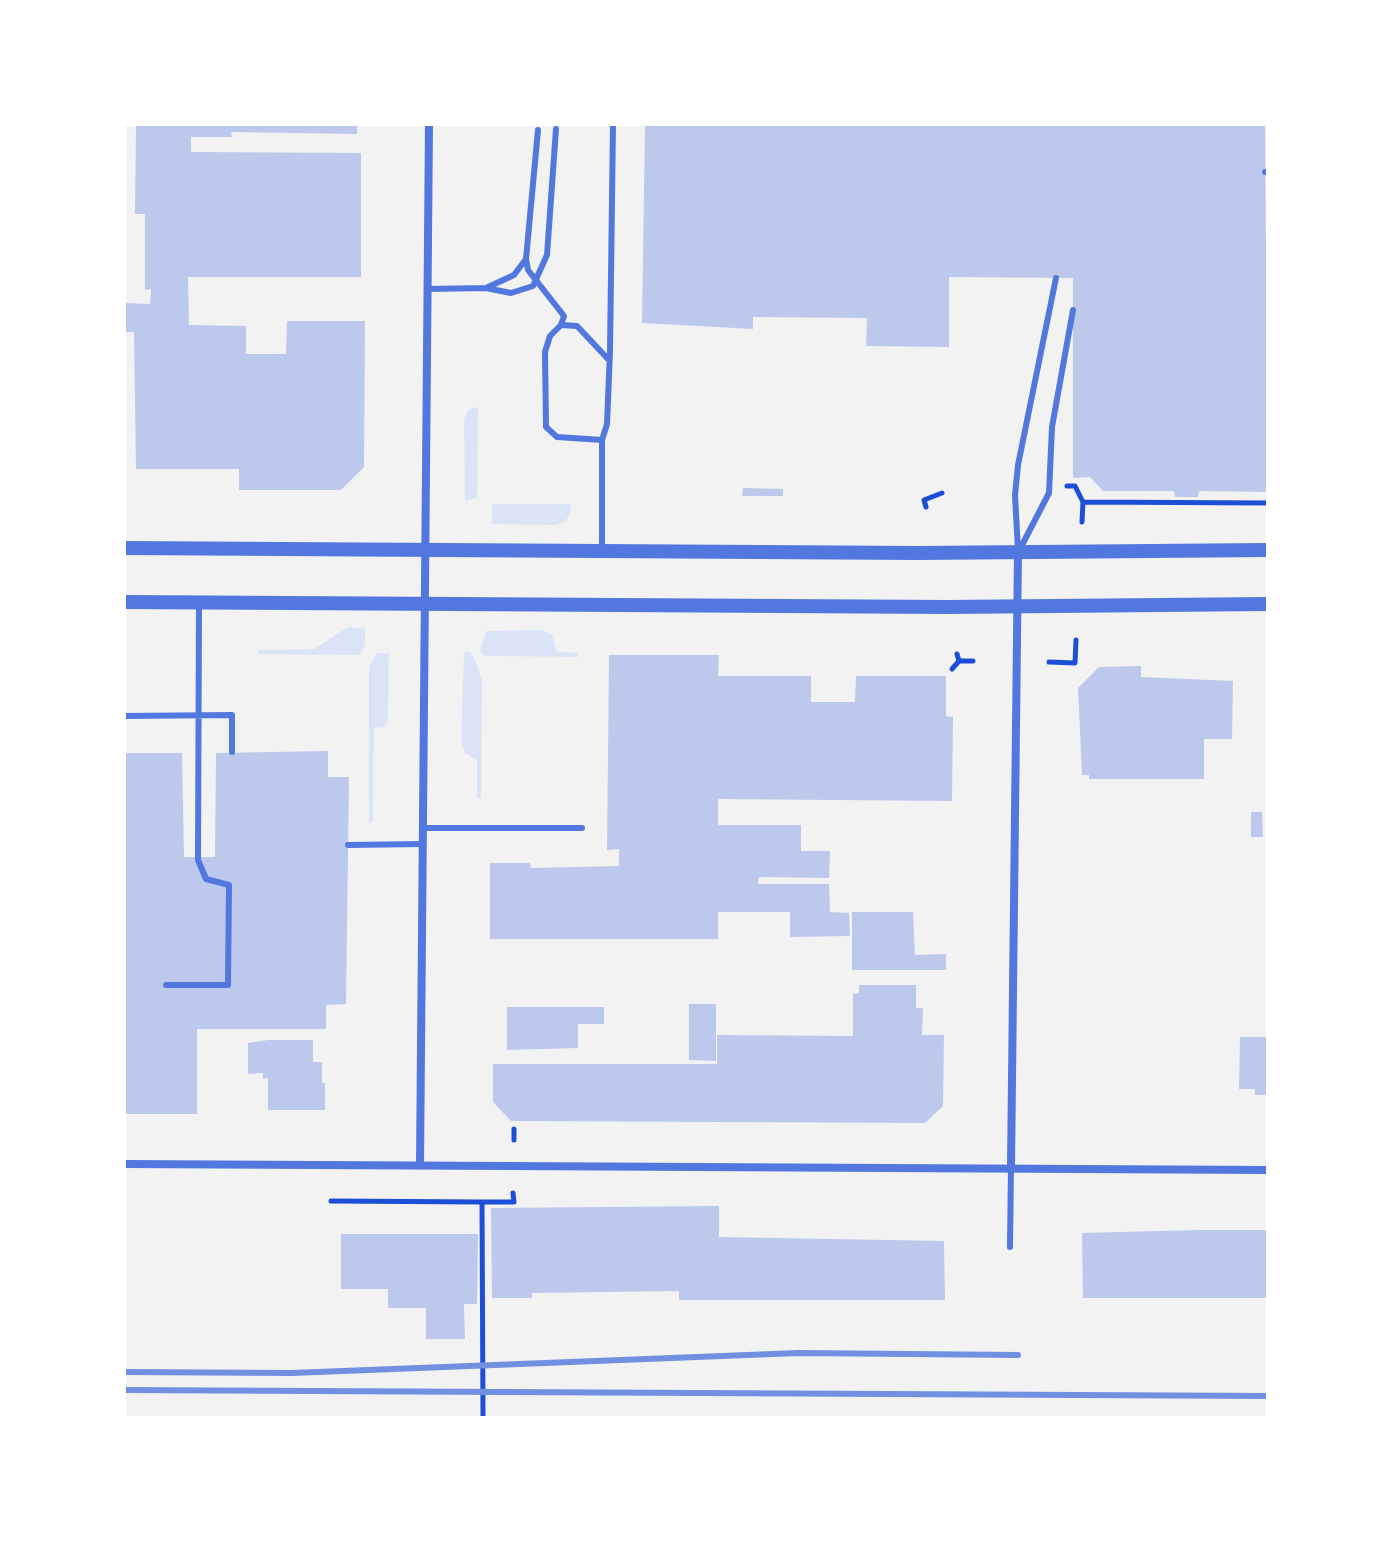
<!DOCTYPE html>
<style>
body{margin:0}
#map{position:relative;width:1392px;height:1542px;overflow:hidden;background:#f2f2f2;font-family:"Sofia Sans Condensed",sans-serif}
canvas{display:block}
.frame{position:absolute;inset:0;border:126px solid #fff;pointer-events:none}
</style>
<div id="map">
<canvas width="1392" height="1542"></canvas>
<div class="frame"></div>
</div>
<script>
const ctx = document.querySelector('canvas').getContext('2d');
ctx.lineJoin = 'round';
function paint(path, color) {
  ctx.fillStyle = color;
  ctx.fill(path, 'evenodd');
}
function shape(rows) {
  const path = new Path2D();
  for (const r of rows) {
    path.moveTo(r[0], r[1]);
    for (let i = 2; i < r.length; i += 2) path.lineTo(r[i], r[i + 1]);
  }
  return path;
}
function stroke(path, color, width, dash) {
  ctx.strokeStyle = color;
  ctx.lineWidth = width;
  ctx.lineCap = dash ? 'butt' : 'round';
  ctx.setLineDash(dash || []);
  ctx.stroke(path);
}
paint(shape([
 [478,407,477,498,465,501,464,420,468,410],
 [492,504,571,504,571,510,566,521,556,525,492,524],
 [348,627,365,629,365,647,359,655,258,654,258,650,314,649],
 [542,630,552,635,557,652,578,653,578,657,485,656,480,651,486,631],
 [464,652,470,652,476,662,482,681,481,798,477,798,477,760,465,753,461,741],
 [377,653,389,653,388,719,384,727,374,728,373,822,369,823,369,666]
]), '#dbe4f7');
paint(shape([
 [136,124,357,124,357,134,231,132,232,137,191,137,191,152,361,153,361,277,188,277,189,325,246,326,246,354,286,354,287,321,365,321,364,467,341,490,239,490,239,469,136,469,134,332,124,332,124,303,150,304,151,289,145,290,145,214,135,214],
 [645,124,1265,124,1268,492,1199,491,1198,497,1175,497,1174,491,1103,491,1090,477,1073,478,1073,278,949,277,949,347,866,346,867,318,753,317,753,329,642,323],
 [743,488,783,489,783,496,742,496],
 [609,655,719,655,718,676,811,676,811,702,855,702,856,676,946,676,946,716,953,717,952,801,718,799,718,825,801,825,801,851,830,851,829,878,759,877,758,884,829,884,830,912,849,913,850,936,790,937,790,912,718,912,718,939,490,939,490,863,530,863,531,868,619,866,619,849,607,850],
 [1141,666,1141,677,1233,681,1232,739,1204,739,1204,779,1089,779,1089,775,1082,775,1078,688,1099,667],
 [328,751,328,777,349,777,346,1004,326,1005,326,1029,197,1029,197,1114,124,1114,124,753,182,753,184,857,215,857,216,753],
 [1251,812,1262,812,1263,837,1251,837],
 [852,912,913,912,915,955,946,954,946,970,852,970],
 [859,985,916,985,916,1008,923,1008,922,1035,944,1035,943,1106,925,1123,511,1121,493,1102,493,1064,717,1064,717,1035,853,1036,853,994,859,993],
 [689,1004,716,1004,716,1061,689,1060],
 [507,1007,604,1007,604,1024,578,1024,578,1048,507,1050],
 [1240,1037,1268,1037,1268,1095,1255,1095,1255,1089,1239,1089],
 [268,1040,313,1040,313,1062,322,1062,322,1083,325,1083,325,1110,268,1110,268,1078,263,1079,263,1073,248,1074,248,1043],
 [719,1206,719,1237,944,1241,945,1300,679,1300,679,1291,532,1293,532,1298,492,1298,491,1208],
 [1199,1230,1268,1230,1268,1298,1083,1298,1082,1233],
 [341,1234,478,1234,477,1304,464,1304,465,1339,426,1339,426,1308,388,1308,388,1289,341,1289]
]), '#bdc9ec');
stroke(shape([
 [1067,486,1075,486,1083,502,1268,503],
 [926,507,924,500,942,493],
 [1082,522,1083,502],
 [957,654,959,661,973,661],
 [1049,662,1075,663,1076,640],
 [952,669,959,661],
 [514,1129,514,1140],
 [331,1201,482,1202,483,1418],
 [482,1202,514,1202,513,1193]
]), '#1d4ed8', 5);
stroke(shape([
 [1265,172,1268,172],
 [526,259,528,270,564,316,561,325,550,336,545,352,546,427,557,437,602,440],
 [486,288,514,275,526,259,538,130],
 [427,289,486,288,511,293,533,286,547,255,556,129],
 [561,325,577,326,608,359],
 [1020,549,1049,493,1052,427,1073,310],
 [602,550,602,440,607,424,610,351,613,124],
 [1018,551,1015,495,1018,465,1056,278],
 [124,716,232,715,232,752],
 [423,828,582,828],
 [348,845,422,844],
 [166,985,228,985,229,885,206,879,198,860,199,602],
 [1010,1247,1011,1166]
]), '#5277de', 6);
stroke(shape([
 [124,1164,1268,1170],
 [420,1164,429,124],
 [1011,1166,1018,551]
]), '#5277de', 8);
stroke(shape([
 [124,548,917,553,1268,550],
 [124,602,947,607,1268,604]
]), '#5277de', 14);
stroke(shape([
 [124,1372,292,1373,798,1353,1018,1355],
 [124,1390,1268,1396]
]), '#7290e2', 6);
</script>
